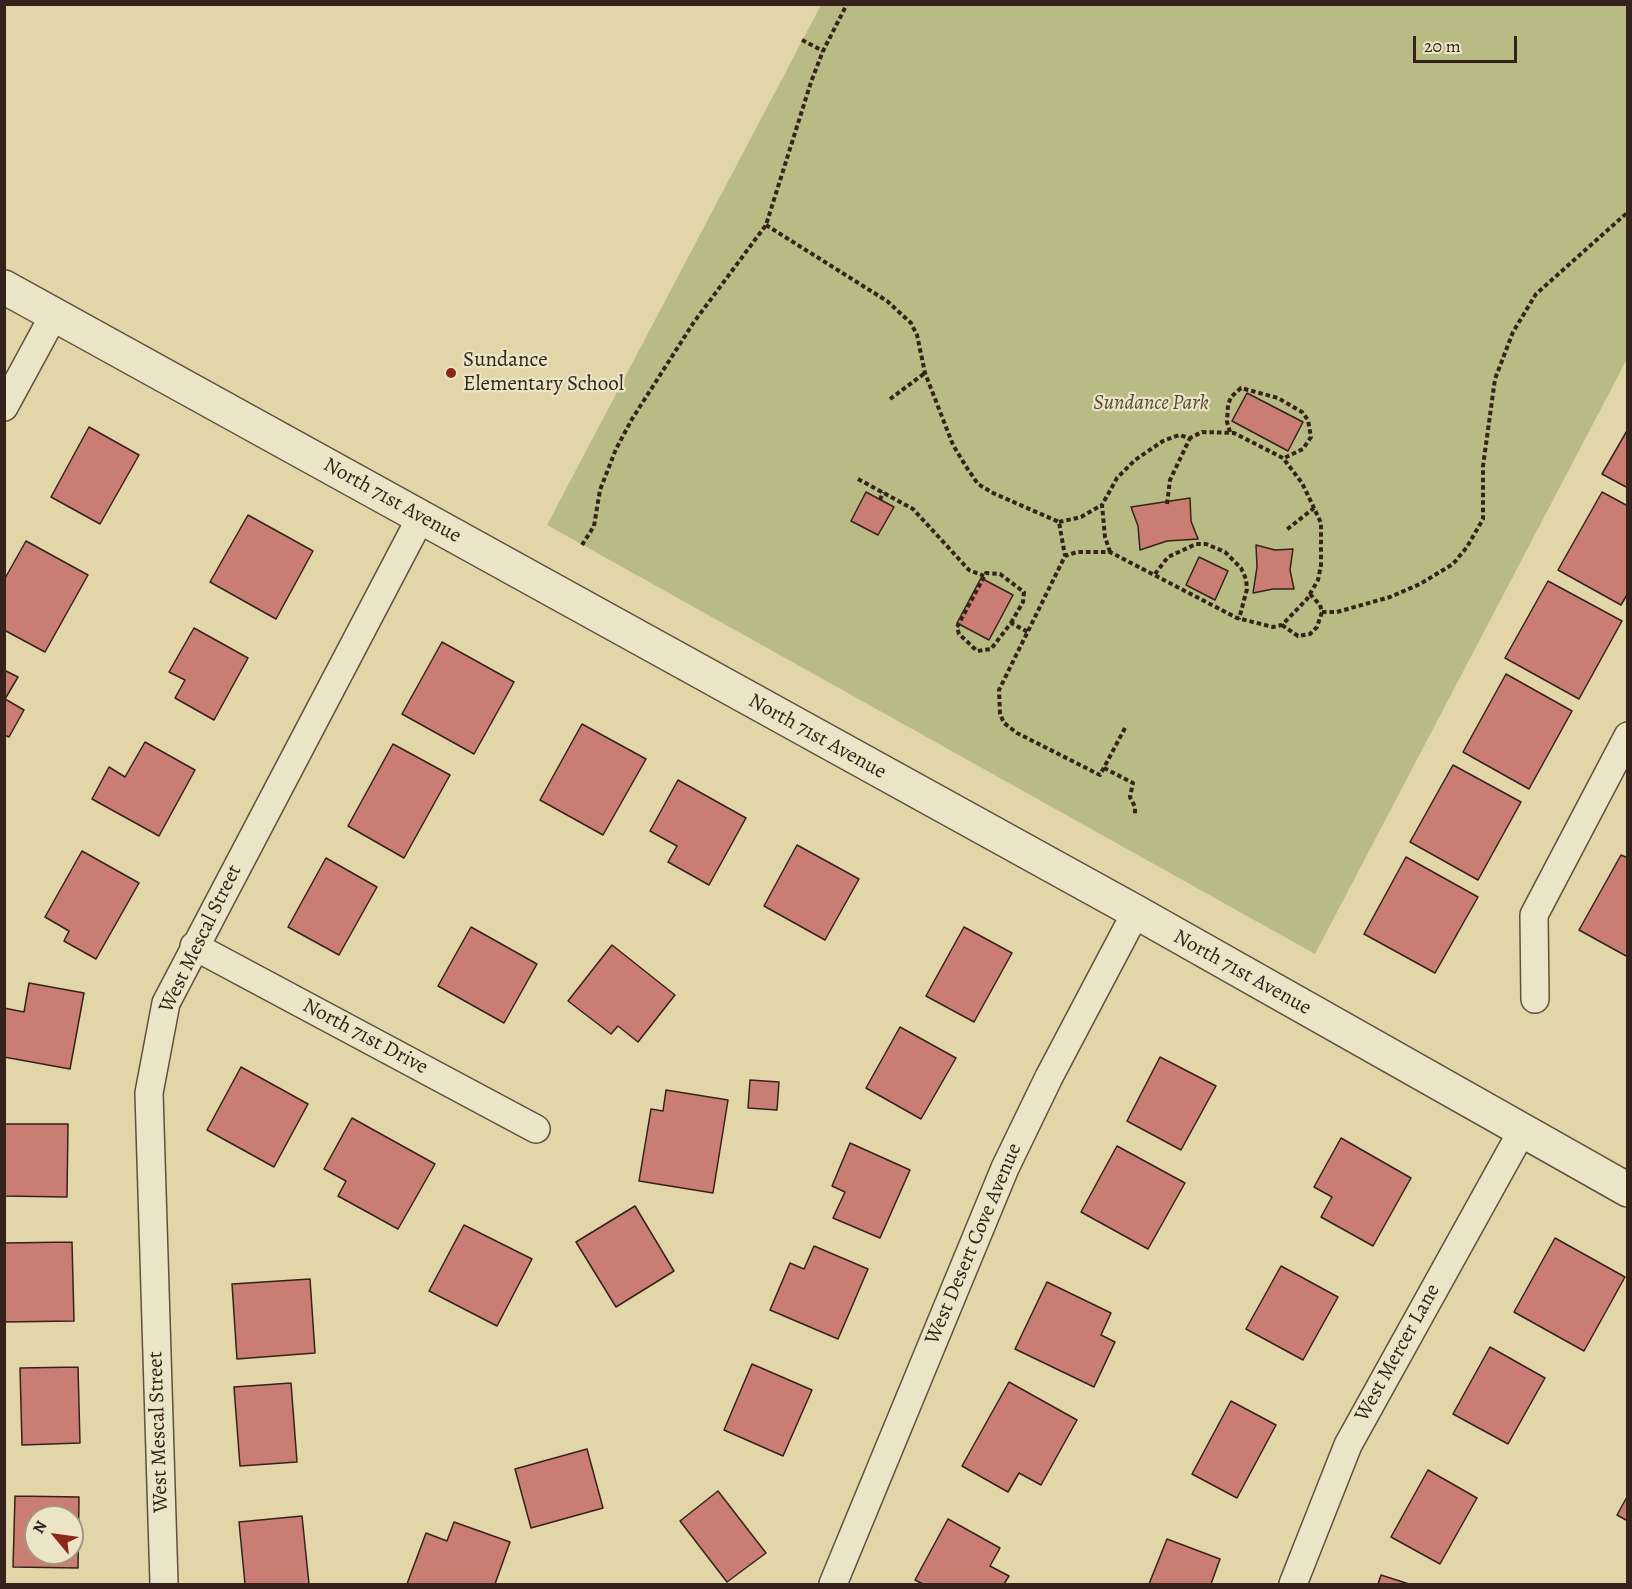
<!DOCTYPE html>
<style>
body{margin:0}
#map{position:relative;width:1632px;height:1589px;overflow:hidden;background:#e2d5a8;font-family:Alegreya,serif}
canvas{display:block}
.frame{position:absolute;inset:0;border:6px solid #35231b;pointer-events:none}
.north{position:absolute;left:24px;top:1505px;width:60px;height:60px;box-sizing:border-box;background:#ece4c6;border:2px solid #a39782;border-radius:50%;rotate:299deg;font-size:16px;font-weight:700;line-height:24px;text-align:center;color:#35231b}
.north::after{content:'';display:block;margin:auto;width:21px;height:27px;background:#8f2418;clip-path:polygon(50% 0,100% 100%,50% 72%,0 100%)}
.scale{position:absolute;left:1413px;top:36px;width:104px;height:27px;box-sizing:border-box;border:3px solid #35231b;border-top:0;padding-left:8px;font-size:18px;line-height:21px;white-space:nowrap;color:#35231b;-webkit-text-stroke:4px #ece4c6;paint-order:stroke}
</style>
<div id="map">
<canvas width="1632" height="1589"></canvas>
<div class="frame"></div>
<div class="north">N</div>
<div class="scale">20 m</div>
</div>
<script>
const ctx = document.querySelector('canvas').getContext('2d');
ctx.lineJoin = 'round';
function paint(path, color) {
  ctx.fillStyle = color;
  ctx.fill(path, 'evenodd');
}
function shape(rows) {
  const path = new Path2D();
  for (const r of rows) {
    path.moveTo(r[0], r[1]);
    for (let i = 2; i < r.length; i += 2) path.lineTo(r[i], r[i + 1]);
  }
  return path;
}
function stroke(path, color, width, dash) {
  ctx.strokeStyle = color;
  ctx.lineWidth = width;
  ctx.lineCap = dash ? 'butt' : 'round';
  ctx.setLineDash(dash || []);
  ctx.stroke(path);
}
function drawText(font, color, halo, rows, align = 'center') {
  ctx.font = font + ' Alegreya,serif';
  ctx.lineWidth = 4.5;
  ctx.setLineDash([]);
  ctx.textBaseline = 'middle';
  ctx.strokeStyle = halo;
  ctx.fillStyle = color;
  for (const [text, x, y, turn = 0] of rows) {
    ctx.save();
    ctx.translate(x, y);
    ctx.rotate((+turn || 0) * Math.PI / 180);
    ctx.textAlign = isNaN(turn) ? turn : align;
    if (halo) ctx.strokeText(text, 0, 0);
    ctx.fillText(text, 0, 0);
    ctx.restore();
  }
}
paint(shape([
 [821,5,1627,5,1627,359,1315,954,547,525]
]), '#b8bc84');
const building = shape([
 [1247,393,1303,422,1288,451,1232,421,1247,393],
 [89,427,139,455,100,524,51,497,89,427],
 [1628,429,1628,488,1602,474,1628,429],
 [866,492,894,507,878,535,851,521,866,492],
 [1602,492,1628,506,1628,593,1621,605,1558,570,1602,492],
 [1190,498,1191,521,1198,539,1167,541,1140,550,1138,526,1131,507,1190,498],
 [248,515,313,551,276,619,210,582,248,515],
 [26,541,88,575,45,652,4,630,4,580,26,541],
 [1256,545,1275,550,1293,549,1290,570,1294,589,1273,589,1253,593,1257,567,1256,545],
 [1199,557,1228,571,1215,600,1186,585,1199,557],
 [981,578,1013,595,989,640,957,623,981,578],
 [1548,581,1622,621,1579,699,1505,658,1548,581],
 [194,628,248,658,214,720,175,698,185,680,169,672,194,628],
 [442,642,514,682,474,754,402,714,442,642],
 [4,670,18,677,5,699,24,710,9,737,4,735,4,670],
 [1506,674,1572,711,1529,789,1463,752,1506,674],
 [582,724,646,759,603,835,540,800,582,724],
 [145,742,195,770,159,836,92,799,109,767,125,777,145,742],
 [393,744,450,775,404,858,348,826,393,744],
 [1453,765,1521,802,1478,880,1410,842,1453,765],
 [678,780,746,818,709,885,668,862,677,846,650,831,678,780],
 [797,845,859,879,825,940,764,906,797,845],
 [82,851,139,883,96,959,64,941,69,931,45,917,82,851],
 [1621,855,1628,858,1628,957,1579,930,1621,855],
 [1406,857,1478,897,1435,973,1364,934,1406,857],
 [326,858,377,887,339,955,288,927,326,858],
 [471,927,537,964,504,1023,438,986,471,927],
 [964,927,1012,953,974,1022,926,996,964,927],
 [612,945,675,995,638,1042,618,1026,611,1034,568,1001,612,945],
 [29,983,84,993,70,1069,4,1057,4,1008,24,1012,29,983],
 [900,1027,956,1058,921,1119,866,1088,900,1027],
 [1160,1057,1216,1086,1181,1150,1127,1121,1160,1057],
 [241,1067,308,1104,274,1167,207,1130,241,1067],
 [750,1080,779,1082,777,1110,748,1108,750,1080],
 [666,1090,728,1100,713,1193,639,1181,651,1109,663,1111,666,1090],
 [352,1118,435,1164,398,1229,338,1196,346,1181,324,1169,352,1118],
 [4,1124,68,1124,67,1197,4,1196,4,1124],
 [1341,1138,1411,1178,1373,1246,1321,1217,1332,1197,1314,1187,1341,1138],
 [850,1143,910,1170,880,1238,833,1218,845,1192,832,1186,850,1143],
 [1117,1146,1185,1183,1148,1249,1081,1212,1117,1146],
 [635,1206,674,1271,616,1307,576,1242,635,1206],
 [464,1225,532,1259,497,1326,429,1291,464,1225],
 [1555,1238,1625,1277,1584,1351,1514,1312,1555,1238],
 [72,1242,74,1321,4,1322,4,1243,72,1242],
 [814,1246,868,1269,838,1339,770,1310,790,1263,804,1269,814,1246],
 [1281,1266,1338,1297,1303,1360,1246,1329,1281,1266],
 [310,1279,315,1353,237,1359,232,1284,310,1279],
 [1047,1282,1111,1313,1101,1335,1115,1342,1094,1387,1015,1349,1047,1282],
 [1490,1347,1545,1378,1508,1444,1453,1414,1490,1347],
 [752,1364,812,1390,783,1456,724,1430,752,1364],
 [78,1367,80,1443,22,1445,20,1368,78,1367],
 [1009,1382,1077,1420,1041,1485,1019,1473,1008,1492,962,1466,1009,1382],
 [291,1383,297,1462,240,1466,234,1387,291,1383],
 [1231,1401,1276,1425,1237,1498,1192,1474,1231,1401],
 [587,1449,603,1508,531,1528,515,1469,587,1449],
 [1428,1470,1477,1498,1440,1564,1391,1537,1428,1470],
 [718,1491,766,1553,727,1582,680,1521,718,1491],
 [1628,1495,1628,1521,1617,1515,1628,1495],
 [15,1496,79,1497,78,1568,13,1567,15,1496],
 [36,1517,72,1517,72,1553,36,1553,36,1517],
 [302,1516,309,1584,245,1584,239,1522,302,1516],
 [948,1519,1000,1548,990,1566,1009,1576,1004,1584,923,1584,915,1580,948,1519],
 [454,1522,510,1542,495,1584,407,1584,426,1533,447,1541,454,1522],
 [1167,1539,1220,1559,1211,1584,1149,1584,1167,1539],
 [1381,1575,1409,1584,1378,1584,1381,1575]
]);
paint(building, '#c97d73');
stroke(building, '#35231b', 1.5);
const minor = shape([
 [4,407,54,315],
 [194,946,536,1129],
 [1535,999,1534,915,1628,736],
 [164,1584,149,1093,166,1003,421,517],
 [833,1584,1005,1168,1049,1077,1136,912],
 [1293,1584,1348,1445,1522,1131]
]);
const tertiary = shape([
 [4,287,1136,912,1628,1190]
]);
stroke(minor, '#60503e', 30);
stroke(tertiary, '#60503e', 36);
stroke(shape([
 [802,40,823,51],
 [766,225,887,301,911,323,917,335,925,373,953,445,967,468,978,484,993,493,1059,522,1065,556],
 [890,399,925,373],
 [1230,432,1227,422,1228,405,1231,397,1241,388,1278,398,1302,412,1308,420,1311,437,1303,449,1284,458],
 [858,479,913,509,969,570,984,576],
 [880,500,883,492],
 [1167,504,1170,480,1190,438],
 [1059,522,1081,517,1102,505],
 [582,545,594,526,600,490,616,449,632,419,694,322,766,225,811,82,823,51,847,4],
 [1110,552,1105,537,1102,505,1117,478,1135,460,1163,441,1179,435,1190,438,1202,432,1234,433,1283,458,1302,483,1314,508],
 [1155,574,1168,557,1196,544,1206,544,1225,552,1241,568,1246,579,1247,589,1239,619],
 [1322,612,1337,612,1390,597,1420,584,1453,564,1467,547,1483,519,1483,466,1495,379,1513,332,1536,294,1628,212],
 [1011,623,1023,602,1024,592,1000,574,986,573,957,627,959,634,977,651,991,649,1011,623,1028,632],
 [1282,625,1298,636,1310,634,1317,627,1322,612,1320,605,1310,594],
 [1125,728,1100,775,1017,733,1004,723,1000,714,999,690,1065,556,1077,552,1110,552,1237,618,1273,627,1282,625,1307,599,1318,580,1321,565,1321,523,1314,508,1285,531],
 [1104,768,1133,783,1130,797,1135,807,1135,814]
]), '#35231b', 4, [4.5, 3]);
stroke(minor, '#ece4c6', 27);
stroke(tertiary, '#ece4c6', 33);
for (const [x, y, r, color] of [
 [451,373,6,"#8f2418"]
]) {
  const dot = new Path2D();
  dot.arc(x, y, r, 0, 2 * Math.PI);
  ctx.fillStyle = color;
  ctx.fill(dot);
  stroke(dot, '#ece4c6', 2);
}
drawText('21px', '#35231b', '#ece4c6', [
 ["Sundance",463,361],
 ["Elementary School",463,385]
], 'left');
drawText('italic 21px', '#564935', '#ece4c6', [
 ["Sundance Park",1151,404]
]);
drawText('21px', '#35231b', '#ece4c6', [
 ["North 71st Avenue",392,501,29],
 ["North 71st Avenue",817,737,29],
 ["West Mescal Street",201,939,-64],
 ["North 71st Avenue",1242,973,29],
 ["North 71st Drive",365,1037,28],
 ["West Desert Cove Avenue",974,1244,-67],
 ["West Mercer Lane",1398,1353,-61],
 ["West Mescal Street",159,1432,-92]
]);
</script>
